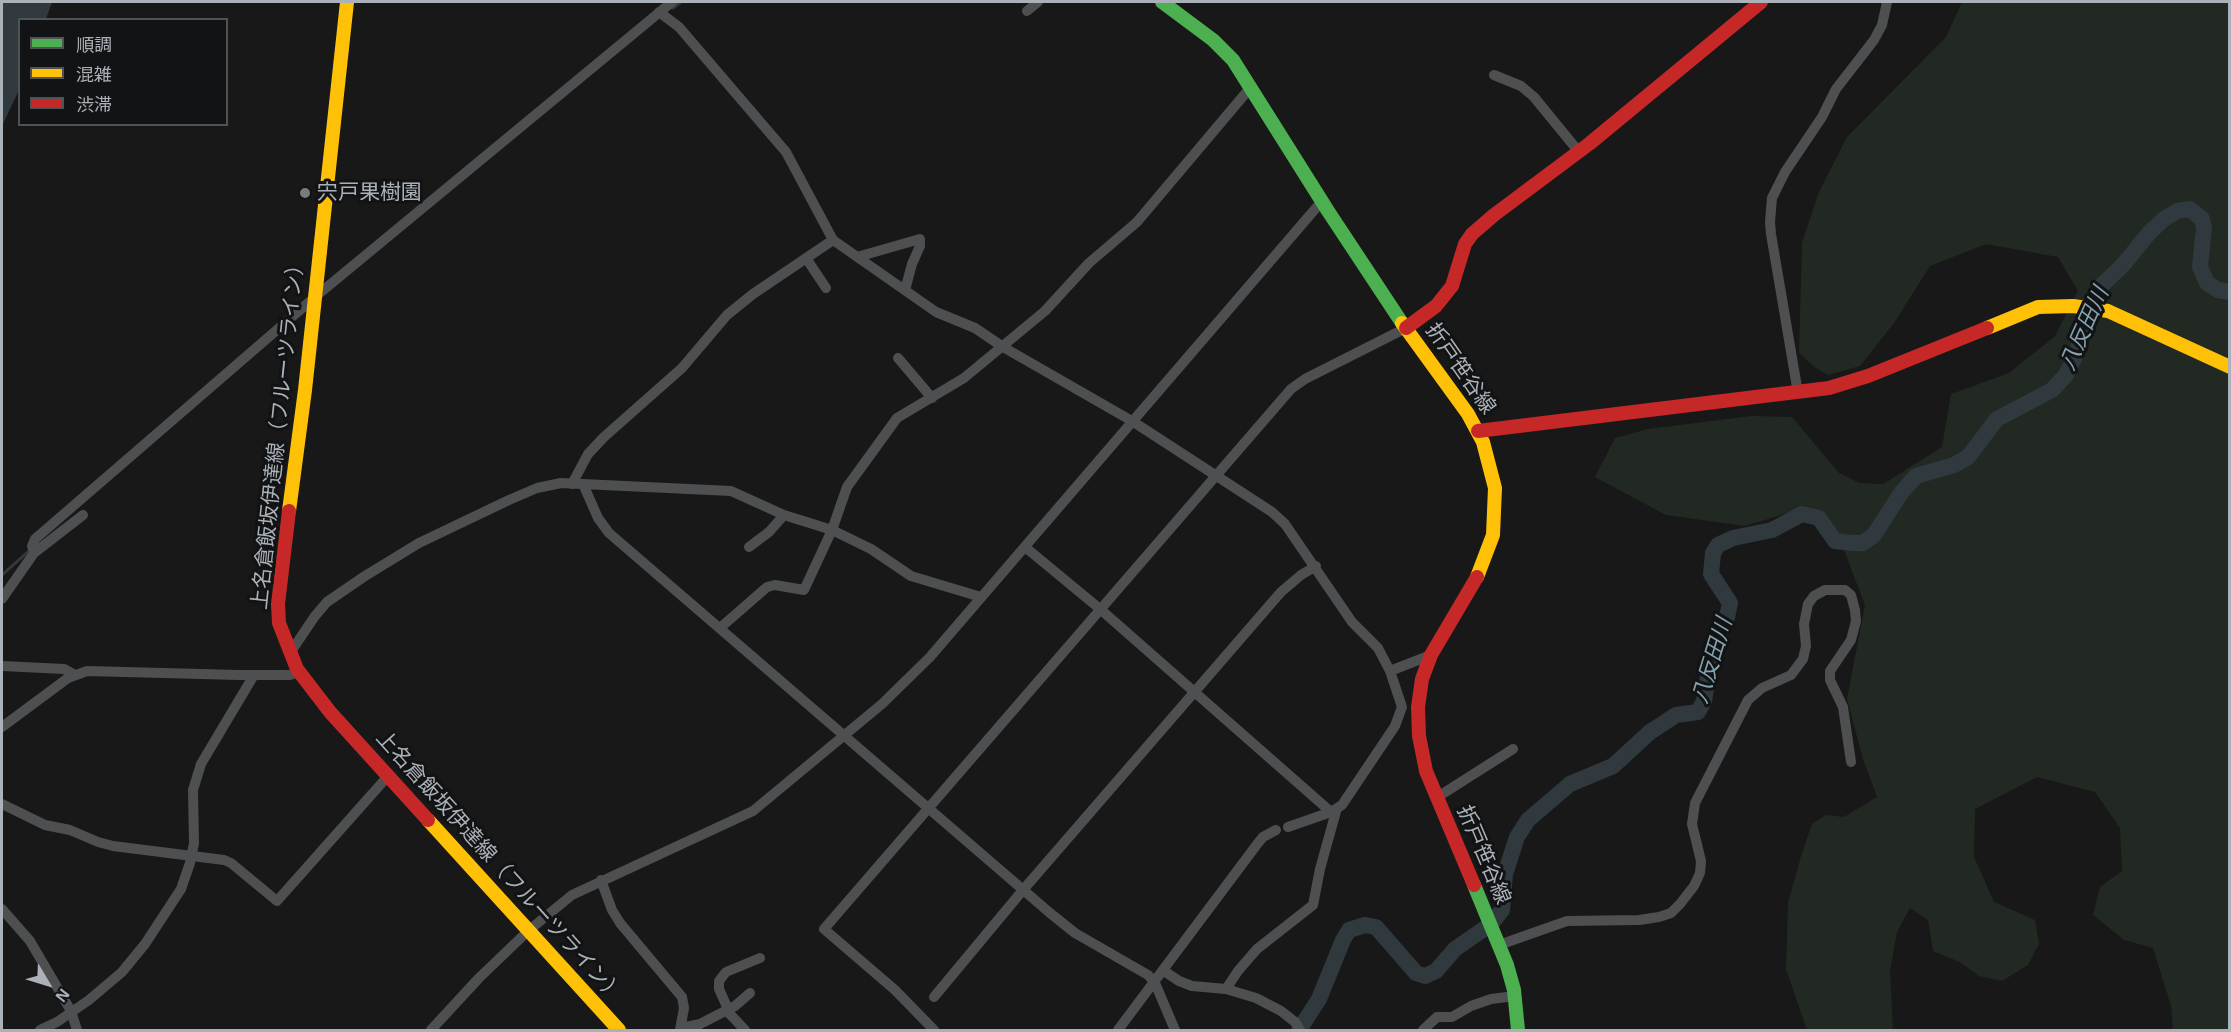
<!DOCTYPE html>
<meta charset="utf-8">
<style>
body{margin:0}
#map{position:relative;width:2231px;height:1032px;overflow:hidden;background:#181818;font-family:Arial,"Noto Sans JP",sans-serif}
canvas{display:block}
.frame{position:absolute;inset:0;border:3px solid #abb1b8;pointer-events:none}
.legend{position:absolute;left:18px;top:18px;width:210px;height:108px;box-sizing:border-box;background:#121314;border:2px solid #4f5256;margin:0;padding:8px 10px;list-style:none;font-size:18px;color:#abb1b8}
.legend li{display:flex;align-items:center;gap:12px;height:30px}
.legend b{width:30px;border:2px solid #4f5256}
.north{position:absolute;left:18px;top:954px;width:60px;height:60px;-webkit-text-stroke:4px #121314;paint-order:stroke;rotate:128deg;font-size:16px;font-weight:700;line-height:24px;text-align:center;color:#abb1b8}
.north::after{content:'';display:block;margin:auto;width:21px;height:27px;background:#abb1b8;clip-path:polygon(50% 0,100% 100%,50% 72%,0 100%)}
</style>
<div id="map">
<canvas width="2231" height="1032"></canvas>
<div class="frame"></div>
<ul class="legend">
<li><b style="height:8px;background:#4caf50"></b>順調</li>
<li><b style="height:8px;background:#ffc107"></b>混雑</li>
<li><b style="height:8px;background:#c62828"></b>渋滞</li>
</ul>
<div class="north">N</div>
</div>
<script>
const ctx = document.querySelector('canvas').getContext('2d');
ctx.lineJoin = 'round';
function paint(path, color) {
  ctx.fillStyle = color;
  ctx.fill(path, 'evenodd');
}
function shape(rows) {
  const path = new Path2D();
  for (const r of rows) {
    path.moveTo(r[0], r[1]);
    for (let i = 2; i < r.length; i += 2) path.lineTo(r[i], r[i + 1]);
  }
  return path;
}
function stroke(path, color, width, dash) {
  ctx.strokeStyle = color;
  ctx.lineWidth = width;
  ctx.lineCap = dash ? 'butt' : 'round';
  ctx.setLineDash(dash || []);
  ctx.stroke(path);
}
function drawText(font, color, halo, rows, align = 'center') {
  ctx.font = font + ' Arial,"Noto Sans JP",sans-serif';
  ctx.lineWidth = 6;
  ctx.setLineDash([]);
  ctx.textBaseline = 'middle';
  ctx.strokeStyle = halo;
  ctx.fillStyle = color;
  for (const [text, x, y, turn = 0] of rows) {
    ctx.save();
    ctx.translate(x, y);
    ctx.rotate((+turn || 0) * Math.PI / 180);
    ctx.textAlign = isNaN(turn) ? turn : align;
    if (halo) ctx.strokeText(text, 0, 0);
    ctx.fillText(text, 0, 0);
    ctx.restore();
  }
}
paint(shape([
 [1962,2,2229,2,2229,1030,2173,1030,2171,1006,2153,948,2124,940,2093,915,2100,887,2122,871,2120,828,2095,792,2037,777,1975,809,1974,857,1994,902,2035,920,2039,944,2028,965,2002,981,1979,976,1960,962,1933,951,1928,920,1910,908,1897,932,1890,971,1893,1030,1807,1030,1786,969,1788,903,1801,856,1812,824,1826,815,1844,817,1877,797,1863,759,1847,699,1865,605,1841,542,1804,508,1745,526,1666,515,1595,477,1615,438,1648,429,1751,416,1792,417,1839,473,1859,483,1883,484,1942,447,1951,394,2009,373,2055,336,2078,291,2058,257,1986,244,1930,266,1894,323,1860,366,1828,375,1813,366,1799,353,1802,243,1819,192,1847,137,1946,37]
]), '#222922');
paint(shape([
 [2,2,52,2,46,19,20,20,19,90,2,126]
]), '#30393d');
stroke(shape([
 [673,8,681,2],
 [2,575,30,550]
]), '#30393d', 3);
stroke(shape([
 [1299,1030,1319,999,1343,940,1349,930,1365,925,1376,927,1416,973,1425,976,1436,971,1455,949,1491,924,1502,910,1505,874,1517,837,1528,820,1570,784,1613,766,1650,732,1676,715,1698,712,1704,701,1713,646,1726,622,1730,603,1711,574,1713,553,1718,545,1733,538,1772,530,1802,514,1819,518,1835,541,1852,543,1863,543,1874,535,1901,493,1916,476,1954,465,1968,457,1997,419,2052,390,2066,375,2077,353,2086,315,2100,287,2123,265,2149,233,2164,219,2177,211,2190,209,2202,219,2204,228,2200,267,2207,283,2218,290,2230,292]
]), '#30393d', 16);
stroke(shape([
 [1027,11,1038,2],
 [659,12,679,27,786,152,833,240,936,312,975,328,1003,347,1132,421,1272,512,1285,524,1352,622,1378,648,1390,671,1402,707,1395,726,1342,805,1331,812,1288,827],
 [1494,75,1521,86,1534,97,1579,152],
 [857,257,920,239,920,246,912,264,905,290],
 [806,258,826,288],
 [898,358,932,398],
 [1798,393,1771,234,1770,222,1772,198,1785,172,1822,117,1836,89,1874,40,1882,25,1887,2],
 [572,484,588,454,604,437,682,368,727,315,753,294,833,240],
 [583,484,598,518,609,533,1050,913,1075,933,1148,975,1155,983,1175,1030],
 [749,547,769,532,784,515],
 [1025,547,1100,609,1331,812],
 [34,553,32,546,35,539,315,297,672,2],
 [2,599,34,553,83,515],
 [720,628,767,587,775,585,804,590,832,530,847,487,897,418,964,378,1045,311,1089,263,1137,222,1250,88],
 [290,653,315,616,327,602,365,576,419,543,509,500,537,488,561,483,731,491,784,515,832,530,871,549,911,576,981,597],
 [2,666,64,669,75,675],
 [1390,671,1431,655],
 [2,727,68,678,87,671,239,675,290,675,300,672],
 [1436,798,1513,749],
 [2,804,45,825,70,830,98,842,113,846,224,860,231,863,277,901,388,776],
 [601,880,612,910,620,923,682,997,684,1008,680,1030],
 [2,909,30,941,71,1011,77,1030],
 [1499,945,1567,921,1639,920,1659,917,1671,913,1680,904,1694,886,1700,873,1701,861,1692,824,1695,803,1748,700,1762,688,1791,675,1803,659,1806,646,1804,624,1808,604,1814,596,1825,590,1845,590,1851,595,1855,610,1856,621,1851,640,1830,671,1830,680,1843,707,1851,762],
 [1164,971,1179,981,1192,986,1226,989,1256,998,1281,1011,1295,1022,1300,1030],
 [1226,989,1238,971,1257,949,1313,905,1320,869,1337,808],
 [934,997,1023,890,1281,592,1301,575,1316,566],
 [728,1009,719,989,719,981,726,972,760,958],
 [726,1010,745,1030],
 [681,1028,700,1024,735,1006,750,993],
 [40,1030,57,1022,89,1000,122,972,145,944,181,889,190,863,194,843,193,790,201,764,254,675],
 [431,1030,479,978,528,931,572,895,753,811,882,704,930,657,1322,201],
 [934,1030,895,990,824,929,1291,389,1305,379,1406,328],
 [1118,1030,1258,843,1263,837,1276,830],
 [1423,1030,1437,1017,1452,1017,1471,1006,1491,999,1515,996]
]), '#4d4f51', 10);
stroke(shape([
 [1162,2,1213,40,1233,60,1328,211,1402,323],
 [1474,885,1507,965,1514,990,1518,1030]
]), '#4caf50', 14);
stroke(shape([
 [1402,323,1468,414,1483,442,1495,488,1493,535,1477,577],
 [1987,328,2038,307,2073,306,2108,311,2230,367],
 [289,511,305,390,347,2],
 [428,820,619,1030]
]), '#ffc107', 14);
stroke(shape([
 [1406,328,1436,306,1452,286,1465,244,1472,234,1494,215,1589,144,1761,2],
 [1478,431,1829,388,1868,376,1987,328],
 [289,511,278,604,279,623,297,669,330,712,428,820],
 [1474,885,1426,771,1419,736,1418,707,1422,679,1431,655,1477,577]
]), '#c62828', 14);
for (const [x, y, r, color] of [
 [305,193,6,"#787b80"]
]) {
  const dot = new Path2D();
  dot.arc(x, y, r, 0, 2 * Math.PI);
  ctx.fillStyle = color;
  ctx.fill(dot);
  stroke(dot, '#121314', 2);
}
drawText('21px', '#abb1b8', '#121314', [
 ["宍戸果樹園",317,193]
], 'left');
drawText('21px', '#abb1b8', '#121314', [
 ["折戸笹谷線",1460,369,55],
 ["上名倉飯坂伊達線（フルーツライン）",279,432,-84],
 ["折戸笹谷線",1483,855,67],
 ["上名倉飯坂伊達線（フルーツライン）",499,867,48]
]);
drawText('italic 22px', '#85a2af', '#121314', [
 ["八反田川",2085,329,-66],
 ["八反田川",1713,661,-73]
]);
</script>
